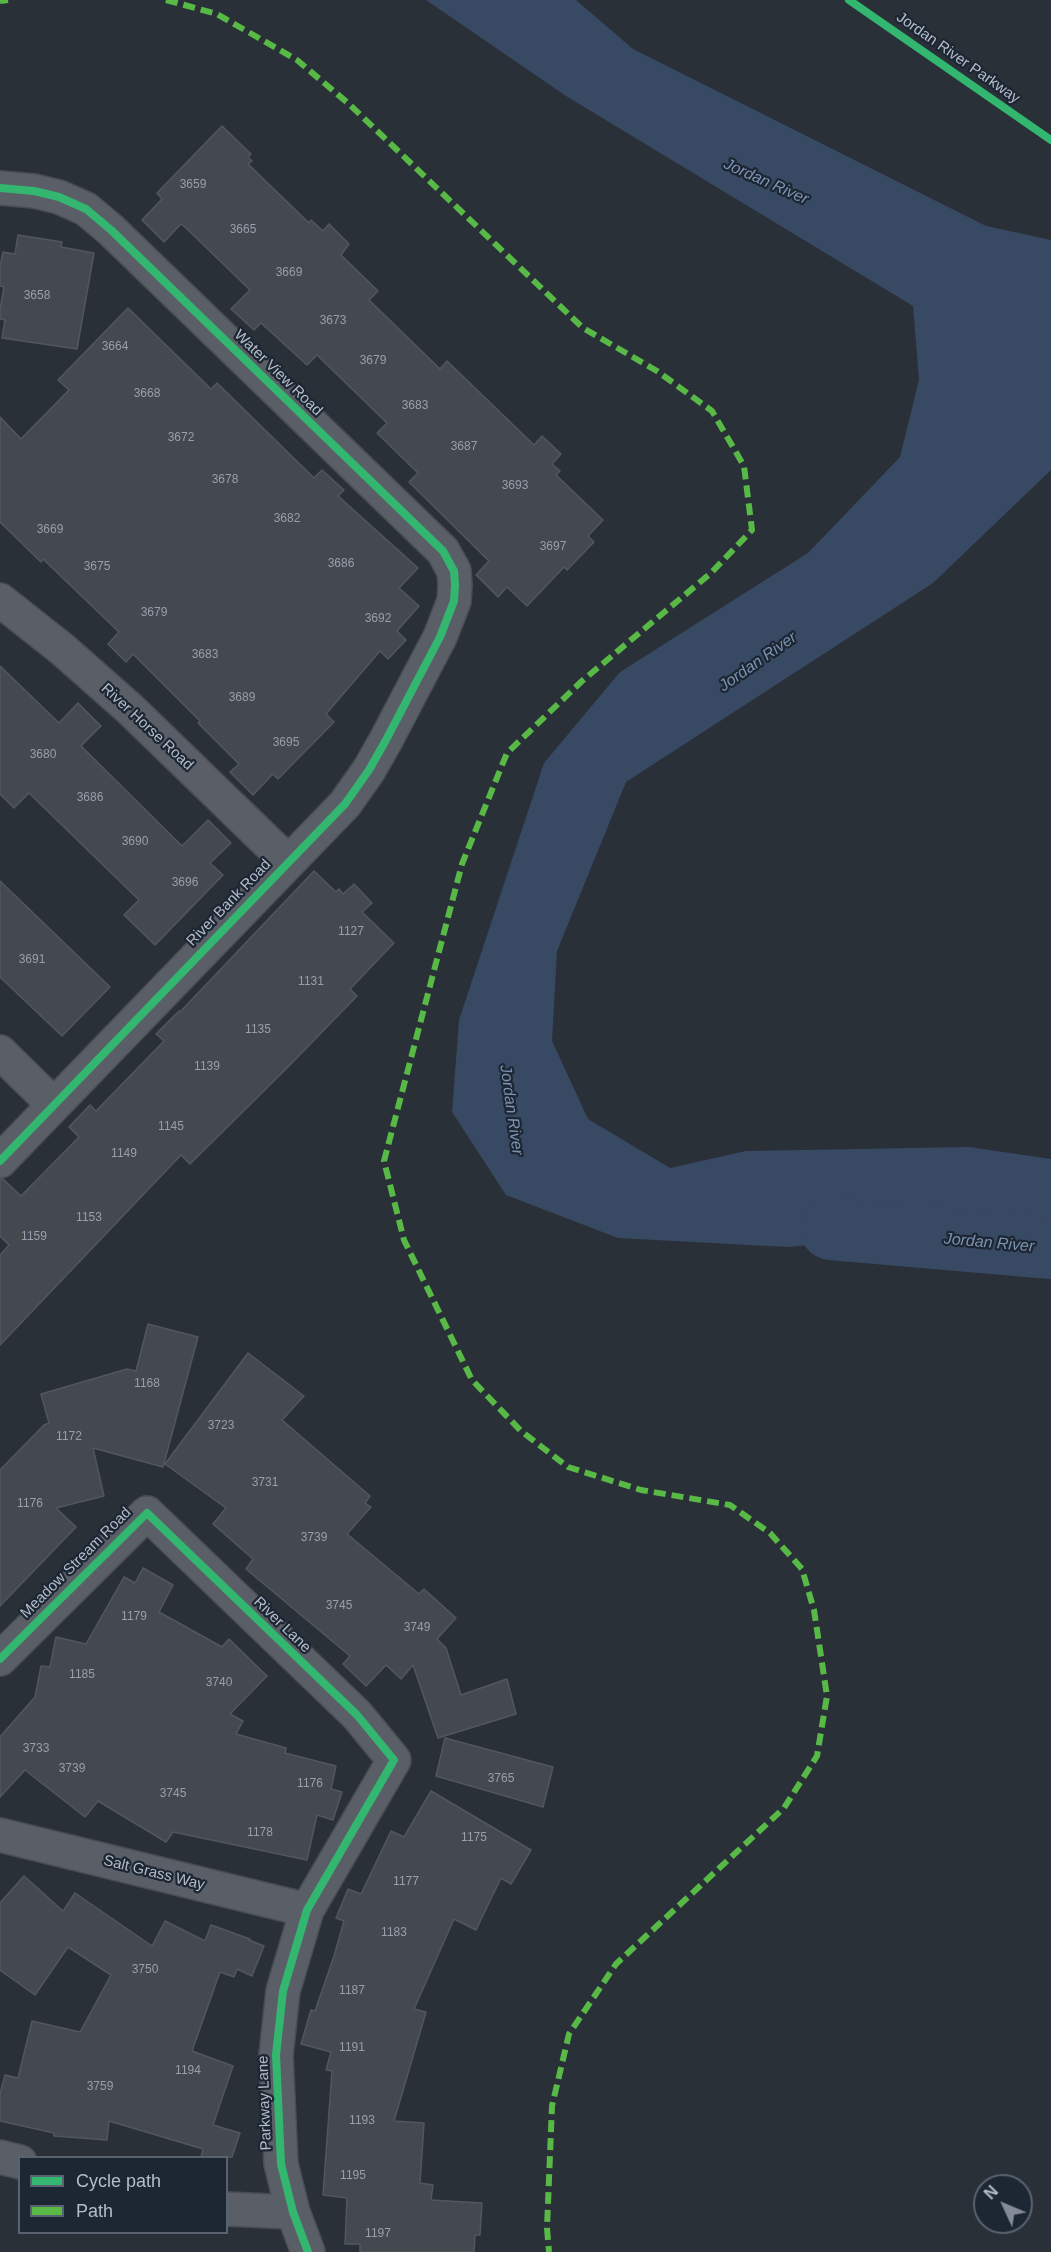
<!DOCTYPE html>
<style>
body{margin:0}
#map{position:relative;width:1051px;height:2252px;overflow:hidden;background:#2a3038;font-family:Arial,sans-serif}
canvas{display:block}
.legend{position:absolute;left:18px;top:2156px;width:210px;height:78px;box-sizing:border-box;background:#1d2633;border:2px solid #59626f;margin:0;padding:8px 10px;list-style:none;font-size:18px;color:#b4bcc9}
.legend li{display:flex;align-items:center;gap:12px;height:30px}
.legend b{width:30px;border:2px solid #59626f}
.north{position:absolute;left:973px;top:2174px;width:60px;height:60px;box-sizing:border-box;background:#1d2633;border:2px solid #59626f;border-radius:50%;rotate:314deg;font-size:16px;font-weight:700;line-height:24px;text-align:center;color:#b4bcc9}
.north::after{content:'';display:block;margin:auto;width:21px;height:27px;background:#848b96;clip-path:polygon(50% 0,100% 100%,50% 72%,0 100%)}
</style>
<div id="map">
<canvas width="1051" height="2252"></canvas>
<ul class="legend">
<li><b style="height:8px;background:#33b770"></b>Cycle path</li>
<li><b style="height:8px;background:#58b947"></b>Path</li>
</ul>
<div class="north">N</div>
</div>
<script>
const ctx = document.querySelector('canvas').getContext('2d');
ctx.lineJoin = 'round';
function paint(path, color) {
  ctx.fillStyle = color;
  ctx.fill(path, 'evenodd');
}
function shape(rows) {
  const path = new Path2D();
  for (const r of rows) {
    path.moveTo(r[0], r[1]);
    for (let i = 2; i < r.length; i += 2) path.lineTo(r[i], r[i + 1]);
  }
  return path;
}
function stroke(path, color, width, dash) {
  ctx.strokeStyle = color;
  ctx.lineWidth = width;
  ctx.lineCap = dash ? 'butt' : 'round';
  ctx.setLineDash(dash || []);
  ctx.stroke(path);
}
function drawText(font, color, halo, rows, align = 'center') {
  ctx.font = font + ' Arial,sans-serif';
  ctx.lineWidth = 4.5;
  ctx.setLineDash([]);
  ctx.textBaseline = 'middle';
  ctx.strokeStyle = halo;
  ctx.fillStyle = color;
  for (const [text, x, y, turn = 0] of rows) {
    ctx.save();
    ctx.translate(x, y);
    ctx.rotate((+turn || 0) * Math.PI / 180);
    ctx.textAlign = isNaN(turn) ? turn : align;
    if (halo) ctx.strokeText(text, 0, 0);
    ctx.fillText(text, 0, 0);
    ctx.restore();
  }
}
paint(shape([
 [426,0,576,0,633,49,986,226,1051,240,1051,470,933,583,626,782,557,951,552,1041,588,1119,670,1168,746,1151,969,1147,1051,1159,1051,1245,918,1236,787,1247,618,1238,506,1195,452,1112,459,1020,544,763,620,672,808,553,900,457,919,380,913,306,566,96]
]), '#384963');
stroke(shape([
 [831,1229,1051,1248]
]), '#384963', 62);
const building = shape([
 [222,126,251,154,248,157,252,161,248,164,309,223,311,220,323,231,329,224,349,244,341,255,378,291,369,300,440,369,447,361,534,445,542,436,561,454,552,464,560,471,556,475,603,520,588,536,594,542,567,570,564,567,527,606,507,587,498,597,476,575,489,561,409,482,418,473,377,433,387,423,317,355,307,365,261,323,254,330,231,309,250,290,186,228,181,224,164,242,142,220,162,199,157,193,222,126],
 [18,235,62,242,61,247,94,253,77,349,2,338,5,320,0,319,0,310,4,287,0,286,0,267,3,252,15,254,18,235],
 [128,308,211,389,217,383,314,478,322,470,344,490,338,496,418,568,399,588,419,606,397,631,406,640,388,659,380,651,326,714,334,722,278,779,273,774,253,795,230,772,239,764,198,723,200,721,133,654,126,662,108,644,119,632,43,559,41,562,0,522,0,417,21,439,69,390,58,380,128,308],
 [0,666,59,723,78,703,101,726,81,746,182,846,208,820,231,843,210,863,223,875,155,945,124,915,139,900,29,793,14,808,0,794,0,666],
 [314,871,336,892,339,889,343,894,354,884,372,903,362,912,394,943,350,989,357,996,289,1066,190,1164,181,1155,0,1345,0,1255,9,1245,0,1236,0,1179,3,1179,21,1196,79,1137,69,1127,90,1105,96,1111,164,1041,156,1034,179,1011,180,1012,314,871],
 [0,881,110,987,62,1036,0,977,0,881],
 [148,1324,198,1337,163,1467,93,1448,104,1496,56,1508,76,1527,0,1606,0,1470,44,1425,49,1423,41,1394,127,1369,136,1371,148,1324],
 [248,1353,304,1396,282,1420,370,1496,365,1503,371,1507,347,1534,419,1594,424,1589,456,1618,437,1639,446,1648,461,1695,507,1679,516,1714,438,1738,413,1665,401,1679,386,1665,366,1686,343,1664,350,1656,246,1569,253,1559,213,1524,226,1508,165,1464,248,1353],
 [143,1568,173,1585,159,1612,222,1647,229,1639,267,1676,230,1714,243,1721,236,1734,286,1748,285,1753,336,1766,331,1789,342,1792,333,1820,317,1815,307,1860,173,1832,166,1842,98,1801,85,1817,25,1770,0,1797,0,1737,35,1697,41,1666,50,1667,56,1637,86,1644,124,1577,135,1583,143,1568],
 [445,1738,553,1767,543,1807,436,1776,445,1738],
 [431,1791,531,1850,511,1884,501,1878,476,1930,454,1919,414,2009,426,2012,394,2121,424,2123,420,2183,433,2185,431,2200,482,2203,480,2235,475,2235,474,2252,360,2252,360,2244,345,2244,347,2198,323,2195,332,2071,326,2070,331,2052,301,2044,311,2010,315,2011,334,1956,344,1921,336,1918,348,1889,361,1894,391,1831,404,1837,431,1791],
 [24,1876,63,1911,75,1893,152,1946,165,1921,205,1941,211,1925,250,1939,249,1940,264,1946,252,1976,237,1969,234,1977,220,1972,192,2051,233,2066,213,2125,240,2133,232,2157,201,2157,203,2149,109,2121,107,2140,54,2136,54,2133,0,2121,0,2094,5,2075,18,2078,32,2021,80,2032,111,1975,68,1947,35,1995,0,1970,0,1903,24,1876]
]);
paint(building, '#444950');
stroke(building, '#52575f', 1.5);
const street = shape([
 [0,188,34,191,59,197,86,209,111,230,443,551,454,571,455,585,454,601,440,637,386,740,369,770,345,804,0,1161],
 [0,600,62,649,130,709,288,862],
 [0,1052,54,1105],
 [0,1659,147,1513,357,1715,394,1760,307,1910,283,1991,276,2055,281,2164,293,2212,308,2252],
 [0,1835,307,1910],
 [0,2157,20,2162],
 [226,2209,293,2212]
]);
stroke(street, '#484c53', 36);
stroke(street, '#5a5e66', 33);
stroke(shape([
 [166,0,217,14,297,60,349,104,583,328,657,371,712,411,744,466,752,530,711,573,582,681,507,753,462,864,384,1161,404,1240,472,1380,521,1431,568,1467,641,1490,730,1505,770,1533,802,1569,814,1610,827,1696,817,1756,784,1808,616,1964,569,2034,552,2106,547,2228,549,2252],
 [0,1,8,0]
]), '#58b947', 6, [12, 6]);
stroke(shape([
 [849,0,1051,140],
 [0,188,34,191,59,197,86,209,111,230,443,551,454,571,455,585,454,601,440,637,386,740,369,770,345,804,0,1161],
 [0,1659,147,1513,357,1715,394,1760,307,1910,283,1991,276,2055,281,2164,293,2212,308,2252]
]), '#33b770', 8);
drawText('12px', '#989fab', null, [
 ["3659",193,185],
 ["3665",243,230],
 ["3669",289,273],
 ["3658",37,296],
 ["3673",333,321],
 ["3664",115,347],
 ["3679",373,361],
 ["3668",147,394],
 ["3683",415,406],
 ["3672",181,438],
 ["3687",464,447],
 ["3678",225,480],
 ["3693",515,486],
 ["3682",287,519],
 ["3669",50,530],
 ["3697",553,547],
 ["3686",341,564],
 ["3675",97,567],
 ["3679",154,613],
 ["3692",378,619],
 ["3683",205,655],
 ["3689",242,698],
 ["3695",286,743],
 ["3680",43,755],
 ["3686",90,798],
 ["3690",135,842],
 ["3696",185,883],
 ["1127",351,932],
 ["3691",32,960],
 ["1131",311,982],
 ["1135",258,1030],
 ["1139",207,1067],
 ["1145",171,1127],
 ["1149",124,1154],
 ["1153",89,1218],
 ["1159",34,1237],
 ["1168",147,1384],
 ["3723",221,1426],
 ["1172",69,1437],
 ["3731",265,1483],
 ["1176",30,1504],
 ["3739",314,1538],
 ["3745",339,1606],
 ["1179",134,1617],
 ["3749",417,1628],
 ["1185",82,1675],
 ["3740",219,1683],
 ["3733",36,1749],
 ["3739",72,1769],
 ["3765",501,1779],
 ["1176",310,1784],
 ["3745",173,1794],
 ["1178",260,1833],
 ["1175",474,1838],
 ["1177",406,1882],
 ["1183",394,1933],
 ["3750",145,1970],
 ["1187",352,1991],
 ["1191",352,2048],
 ["1194",188,2071],
 ["3759",100,2087],
 ["1193",362,2121],
 ["1195",353,2176],
 ["1197",378,2234]
]);
drawText('15px', '#b4bcc9', '#1d2633', [
 ["Jordan River Parkway",958,58,35],
 ["Water View Road",278,373,44],
 ["River Horse Road",147,727,43],
 ["River Bank Road",229,903,-46],
 ["Meadow Stream Road",76,1563,-45],
 ["River Lane",282,1625,44],
 ["Salt Grass Way",154,1873,14],
 ["Parkway Lane",265,2103,-92]
]);
drawText('italic 16px', '#7c92b1', '#1d2633', [
 ["Jordan River",766,182,24],
 ["Jordan River",758,662,-35],
 ["Jordan River",511,1110,82],
 ["Jordan River",989,1243,5]
]);
</script>
